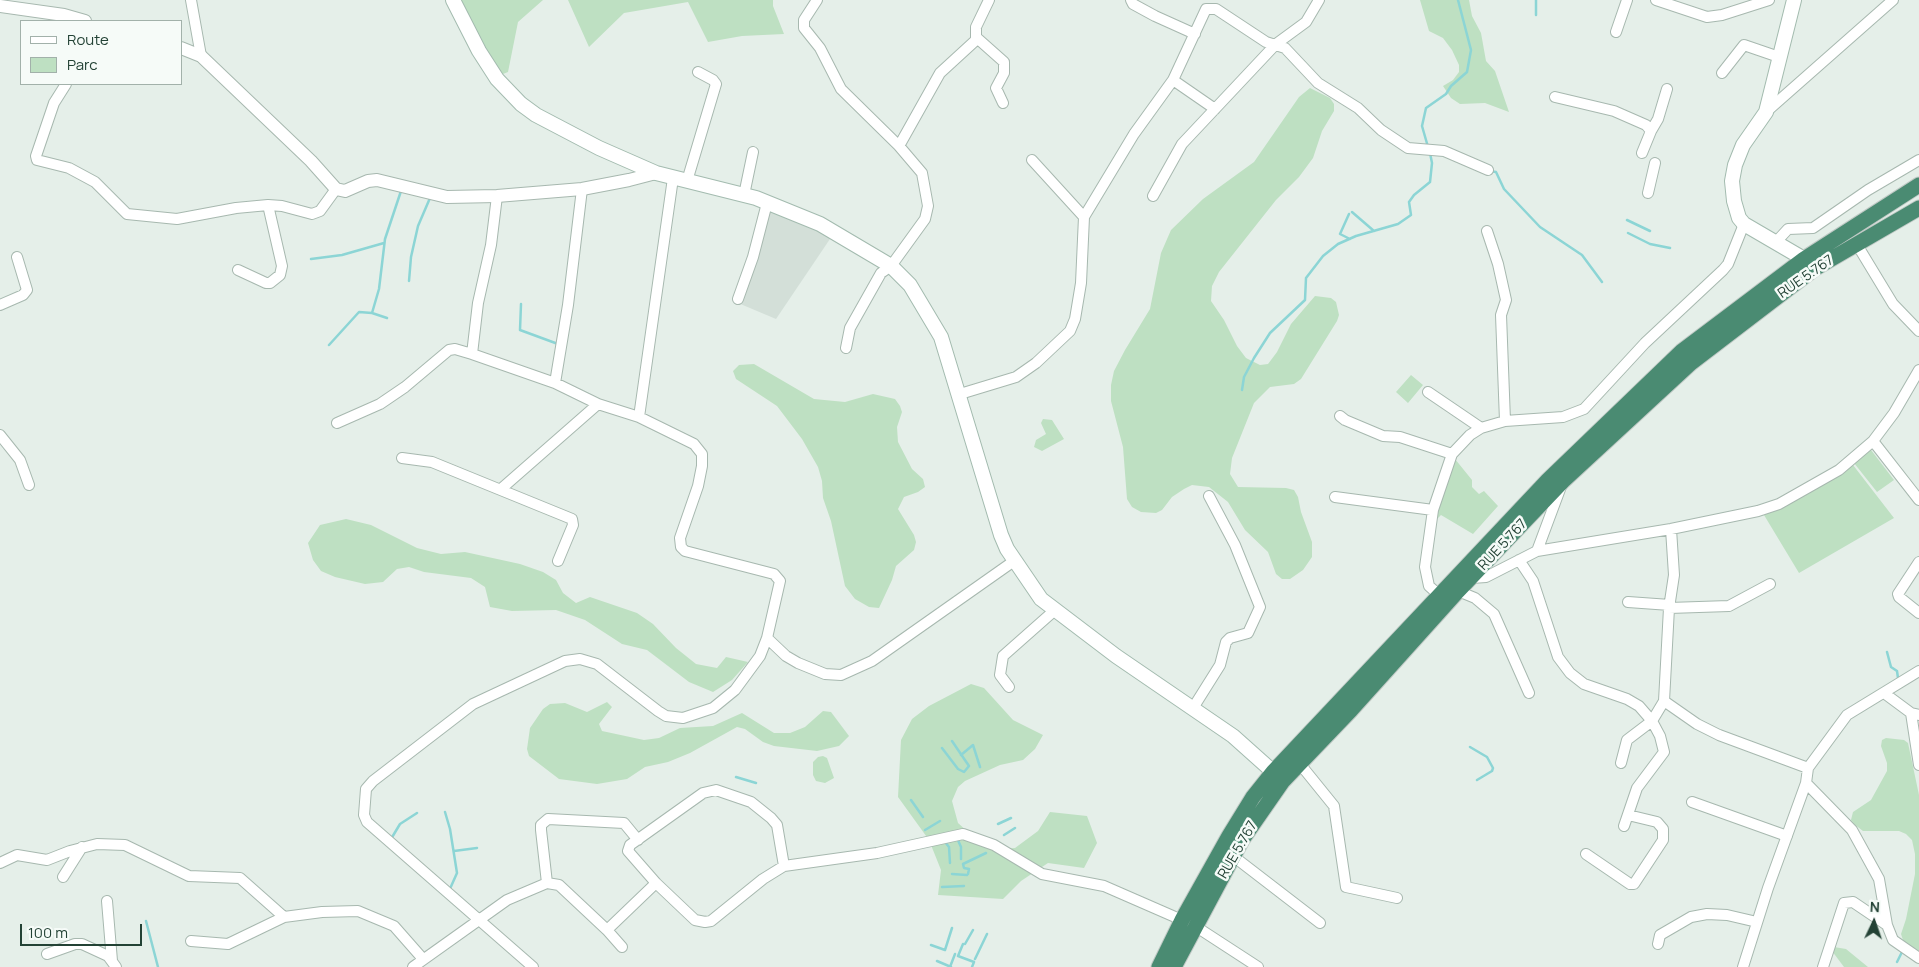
<!DOCTYPE html>
<style>
body{margin:0}
#map{position:relative;width:1919px;height:967px;overflow:hidden;background:#e5efe9;font-family:Manrope,sans-serif}
canvas{display:block}
.legend{position:absolute;left:20px;top:20px;width:162px;height:65px;box-sizing:border-box;background:#f6fbf8;border:1px solid #a2b1aa;margin:0;padding:6px 9px;list-style:none;font-size:15px;color:#234235}
.legend li{display:flex;align-items:center;gap:10px;height:25px}
.legend b{width:25px;border:1px solid #a2b1aa}
.north{position:absolute;left:1849px;top:897px;width:50px;height:50px;-webkit-text-stroke:4px #f6fbf8;paint-order:stroke;rotate:3deg;font-size:14px;font-weight:700;line-height:20px;text-align:center;color:#234235}
.north::after{content:'';display:block;margin:auto;width:18px;height:22px;background:#234235;clip-path:polygon(50% 0,100% 100%,50% 72%,0 100%)}
.scale{position:absolute;left:20px;top:924px;width:122px;height:22px;box-sizing:border-box;border:2px solid #234235;border-top:0;padding-left:6px;font-size:15px;line-height:18px;white-space:nowrap;color:#234235;-webkit-text-stroke:4px #f6fbf8;paint-order:stroke}
</style>
<div id="map">
<canvas width="1919" height="967"></canvas>
<ul class="legend">
<li><b style="height:6px;background:#fff"></b>Route</li>
<li><b style="height:14px;background:#bee0c2"></b>Parc</li>
</ul>
<div class="north">N</div>
<div class="scale">100 m</div>
</div>
<script>
const ctx = document.querySelector('canvas').getContext('2d');
ctx.lineJoin = 'round';
function paint(path, color) {
  ctx.fillStyle = color;
  ctx.fill(path, 'evenodd');
}
function shape(rows) {
  const path = new Path2D();
  for (const r of rows) {
    path.moveTo(r[0], r[1]);
    for (let i = 2; i < r.length; i += 2) path.lineTo(r[i], r[i + 1]);
  }
  return path;
}
function stroke(path, color, width, dash) {
  ctx.strokeStyle = color;
  ctx.lineWidth = width;
  ctx.lineCap = dash ? 'butt' : 'round';
  ctx.setLineDash(dash || []);
  ctx.stroke(path);
}
function drawText(font, color, halo, rows, align = 'center') {
  ctx.font = font + ' Manrope,sans-serif';
  ctx.lineWidth = 5;
  ctx.setLineDash([]);
  ctx.textBaseline = 'middle';
  ctx.strokeStyle = halo;
  ctx.fillStyle = color;
  for (const [text, x, y, turn = 0] of rows) {
    ctx.save();
    ctx.translate(x, y);
    ctx.rotate((+turn || 0) * Math.PI / 180);
    ctx.textAlign = isNaN(turn) ? turn : align;
    if (halo) ctx.strokeText(text, 0, 0);
    ctx.fillText(text, 0, 0);
    ctx.restore();
  }
}
paint(shape([
 [768,209,832,236,776,319,738,303]
]), '#d3dfd8');
paint(shape([
 [445,0,543,0,518,22,508,72,503,74,498,72],
 [568,0,773,0,773,6,784,34,742,36,708,42,688,2,624,13,589,47],
 [1420,0,1469,0,1472,16,1481,33,1486,61,1495,71,1509,112,1485,103,1460,104,1451,98,1443,86,1453,80,1459,72,1459,65,1452,50,1443,38,1429,31],
 [1310,88,1330,98,1334,104,1334,111,1322,131,1313,158,1299,177,1276,200,1219,272,1212,286,1211,301,1224,320,1237,346,1246,358,1260,365,1268,364,1277,352,1291,324,1315,296,1331,298,1336,302,1339,315,1337,321,1301,379,1294,384,1270,387,1254,403,1232,458,1230,474,1238,487,1286,488,1294,490,1298,497,1301,512,1312,542,1312,557,1303,570,1290,579,1282,579,1276,574,1268,552,1245,530,1228,502,1209,487,1192,485,1184,489,1172,497,1162,510,1156,513,1141,512,1132,507,1127,499,1123,447,1111,401,1111,385,1114,371,1125,350,1150,309,1161,253,1171,230,1203,199,1254,162,1299,97],
 [754,364,814,399,845,402,873,394,895,399,900,406,902,412,897,427,898,442,912,469,923,479,925,487,918,492,904,497,898,509,914,535,916,542,914,550,896,566,892,580,879,608,869,607,855,599,845,586,831,521,823,498,822,481,818,467,802,439,777,406,736,379,733,371,739,365],
 [1411,375,1423,385,1408,403,1396,392],
 [1043,419,1052,420,1064,439,1042,451,1034,447,1036,440,1046,434,1041,423],
 [1871,450,1894,480,1877,492,1854,463],
 [1455,459,1472,480,1472,487,1479,494,1484,491,1498,506,1473,534,1441,515,1436,520,1432,500],
 [1853,465,1894,518,1799,573,1764,515],
 [346,519,371,525,417,548,441,554,465,552,520,564,543,572,556,580,563,593,576,603,590,597,637,613,653,624,676,648,696,664,717,668,726,657,748,662,732,680,713,692,689,682,647,650,622,644,585,620,556,610,512,611,490,607,485,587,471,578,424,572,409,567,397,569,383,582,365,584,335,577,321,571,313,560,308,543,320,525],
 [971,684,984,688,1013,720,1043,735,1035,749,1023,760,1000,765,965,781,958,787,952,801,958,823,979,842,1000,849,1015,848,1038,831,1050,812,1087,816,1097,843,1084,868,1048,863,1021,881,1003,899,938,895,941,870,929,840,898,797,901,740,912,719,929,706],
 [607,702,612,707,599,724,602,731,644,740,659,738,680,728,713,726,742,713,774,733,790,733,805,727,823,711,831,712,849,736,839,746,817,751,774,746,763,742,745,729,737,727,690,753,668,762,645,767,627,779,597,784,559,779,529,756,527,749,530,728,543,709,550,704,565,703,587,712],
 [1886,738,1904,740,1908,743,1919,795,1919,952,1904,943,1901,934,1906,919,1915,874,1915,854,1912,840,1906,834,1899,831,1863,831,1854,824,1851,820,1853,812,1871,800,1887,771,1887,763,1881,746,1882,740],
 [823,756,827,758,834,778,825,783,816,781,813,775,813,762,818,757],
 [1834,947,1846,949,1868,967,1844,967,1832,951]
]), '#bee0c2');
stroke(shape([
 [1536,0,1536,15],
 [1428,147,1422,126,1426,108,1446,94,1451,86,1467,72,1471,50,1458,0],
 [1490,171,1496,172,1504,189,1540,227,1582,255,1602,282],
 [1352,212,1374,231],
 [1349,214,1340,234,1350,239],
 [1627,220,1650,231],
 [1628,233,1650,244,1670,248],
 [311,259,342,255,384,243],
 [409,281,411,257,418,226,430,198],
 [521,304,520,330,558,344],
 [372,313,379,289,385,239,401,191],
 [329,345,359,312,372,313,387,318],
 [1242,390,1244,377,1254,358,1270,333,1305,300,1306,278,1323,256,1338,244,1356,236,1398,224,1411,215,1409,202,1414,195,1430,182,1432,163,1430,153],
 [1887,652,1891,667,1897,671,1898,678],
 [1470,747,1487,757,1493,768,1492,771,1477,780],
 [942,748,958,769,964,772,969,766,952,741],
 [961,755,973,745,980,767],
 [736,777,756,783],
 [911,800,923,817],
 [445,812,450,829,457,873,449,891],
 [998,824,1011,818],
 [925,830,940,821],
 [1004,835,1015,828],
 [957,838,961,847,961,859],
 [391,839,400,824,417,813],
 [945,842,949,847,950,863],
 [454,851,477,848],
 [952,874,967,875],
 [968,874,969,869,964,868,963,864,986,853],
 [942,887,964,886],
 [146,921,158,967],
 [963,944,958,956,974,962,972,967],
 [965,944,973,930],
 [931,945,945,950,952,928],
 [975,959,987,934],
 [937,961,951,967],
 [1897,962,1903,950],
 [950,967,955,954]
]), '#8cd5d5', 2.5);
const minor = shape([
 [191,0,201,56],
 [817,0,804,20,804,28,820,48,841,89,899,146,922,173,928,206,925,219,891,266,881,273,850,328,846,348],
 [1131,0,1133,4,1155,16,1195,34],
 [1656,0,1707,17,1722,15,1769,0],
 [1616,32,1627,0],
 [977,38,1004,62,1004,73,996,88,1003,103],
 [1722,73,1744,45,1779,57],
 [1173,80,1215,109],
 [66,84,54,103,36,156,37,160,69,168,95,182,127,214,177,219,236,208,268,205,282,206,312,214,320,211,336,189],
 [1555,97,1614,111,1646,125,1651,131,1642,153],
 [1766,112,1893,0],
 [1651,131,1658,119,1667,89],
 [899,146,940,73,976,40,976,27,989,0],
 [1032,160,1084,217],
 [687,181,716,84,713,80,698,72],
 [1648,193,1655,163],
 [744,195,753,152],
 [1153,196,1182,144,1276,44,1306,22,1319,0],
 [1487,231,1498,264,1506,300,1501,315,1505,421],
 [1776,242,1788,229,1813,228,1868,190,1919,160],
 [1856,243,1893,304,1919,331],
 [238,270,266,283,270,283,280,275,282,266,268,205],
 [738,299,753,257,767,203],
 [0,305,23,295,27,290,17,257],
 [472,354,478,303,491,245,497,196],
 [555,383,568,305,582,189],
 [1428,392,1481,428],
 [960,394,1016,377,1036,363,1070,331,1075,319,1081,283,1084,217,1134,134,1173,80,1206,9,1216,9,1266,42,1285,48,1318,83,1358,108,1381,130,1408,148,1444,151,1488,170],
 [1340,416,1345,420,1383,436,1400,437,1452,454],
 [639,417,673,178],
 [337,423,380,404,405,387,449,350,455,349,472,354,555,383,598,404,639,417,694,444,702,454,702,466,698,486,680,538,681,547,685,551,774,574,780,581,767,638,760,656,735,690,713,708,683,718,666,716,658,711,597,664,580,659,565,661,473,704,373,781,366,789,364,815,367,822,533,967],
 [0,435,20,460,29,485],
 [1873,441,1919,500],
 [402,458,432,462,572,519,573,525,558,561],
 [501,489,598,404],
 [1335,497,1433,510],
 [1537,551,1562,484],
 [1519,560,1533,581,1558,657,1570,673,1584,684,1627,699,1639,706,1652,721,1627,740,1621,763],
 [1919,562,1898,594,1899,597,1919,613],
 [1472,578,1486,577,1537,551,1671,529,1758,511,1779,504,1839,470,1873,441,1894,413,1919,370],
 [1458,591,1475,598,1494,614,1529,693],
 [1438,594,1429,586,1425,567,1433,510,1452,454,1470,435,1481,428,1505,421,1563,417,1584,409,1645,343,1723,270,1728,264,1744,224],
 [1628,602,1670,605],
 [1669,608,1674,575,1671,529],
 [767,638,786,656,798,663,825,674,841,675,872,661,1014,561],
 [1009,687,1000,675,1003,656,1055,610],
 [1884,693,1911,713,1919,715],
 [1664,701,1697,724,1719,735,1808,768],
 [1193,708,1220,665,1226,642,1230,638,1248,633,1260,607,1235,545,1209,496],
 [1911,713,1919,765],
 [1300,764,1334,806,1346,887,1397,898],
 [1806,783,1852,830,1879,879,1887,925,1893,940,1919,958],
 [1692,802,1787,836],
 [1624,826,1637,788,1664,752,1660,736,1652,721,1664,701,1669,608,1729,606,1770,584],
 [1586,854,1630,884,1634,884,1663,840,1663,829,1657,822,1628,815],
 [1233,856,1320,923],
 [0,863,17,855,47,860,70,851,97,844,125,845,189,876,240,878,284,917],
 [784,866,777,825,771,818,751,802,716,790,703,793,630,845,628,851,656,883,695,920,705,922,711,921,763,879,784,866,877,853,963,834,994,845,1042,874,1104,886,1182,920],
 [63,877,82,847],
 [547,883,541,830,541,825,548,819,624,823,638,840],
 [107,901,112,961],
 [1195,926,1258,967],
 [607,930,656,883],
 [191,941,228,944,284,917,322,912,358,911,394,926,423,959],
 [1658,944,1660,935,1691,917,1707,914,1727,915,1757,922],
 [47,954,75,944,82,944,108,956,116,967],
 [413,967,507,900,547,883,559,885,607,930,622,947],
 [1743,967,1768,888,1806,783,1808,768,1847,715,1919,671],
 [1823,967,1844,903,1853,902,1887,925]
]);
const tertiary = shape([
 [0,6,64,15,85,21],
 [181,48,201,56,311,161,336,189,345,191,368,181,377,180,447,197,497,196,582,189,629,180,656,173]
]);
const secondary = shape([
 [453,0,479,51,497,79,521,104,536,115,599,148,656,173,756,198,820,224,891,266,910,285,941,337,1001,535,1007,549,1041,599,1116,656,1233,736,1280,778],
 [1794,0,1766,112,1743,145,1735,165,1732,181,1734,201,1739,218,1744,224,1804,259,1812,267]
]);
const trunk = shape([
 [1159,967,1182,920,1229,836,1253,797,1273,772,1548,480,1682,351,1804,259,1919,185],
 [1174,967,1242,840,1283,781,1351,710,1458,591,1563,481,1691,363,1814,269,1919,208]
]);
stroke(minor, '#a7b8af', 12);
stroke(tertiary, '#a7b8af', 14);
stroke(secondary, '#a3bbaf', 16);
stroke(trunk, '#c1cac6', 17);
stroke(minor, '#fff', 10);
stroke(tertiary, '#fff', 12);
stroke(secondary, '#fff', 14);
stroke(trunk, '#4a8b72', 15);
drawText('14px', '#234235', '#f6fbf8', [
 ["RUE 5.767",1806,277,-35],
 ["RUE 5.767",1503,545,-47],
 ["RUE 5.767",1238,850,-60]
]);
</script>
